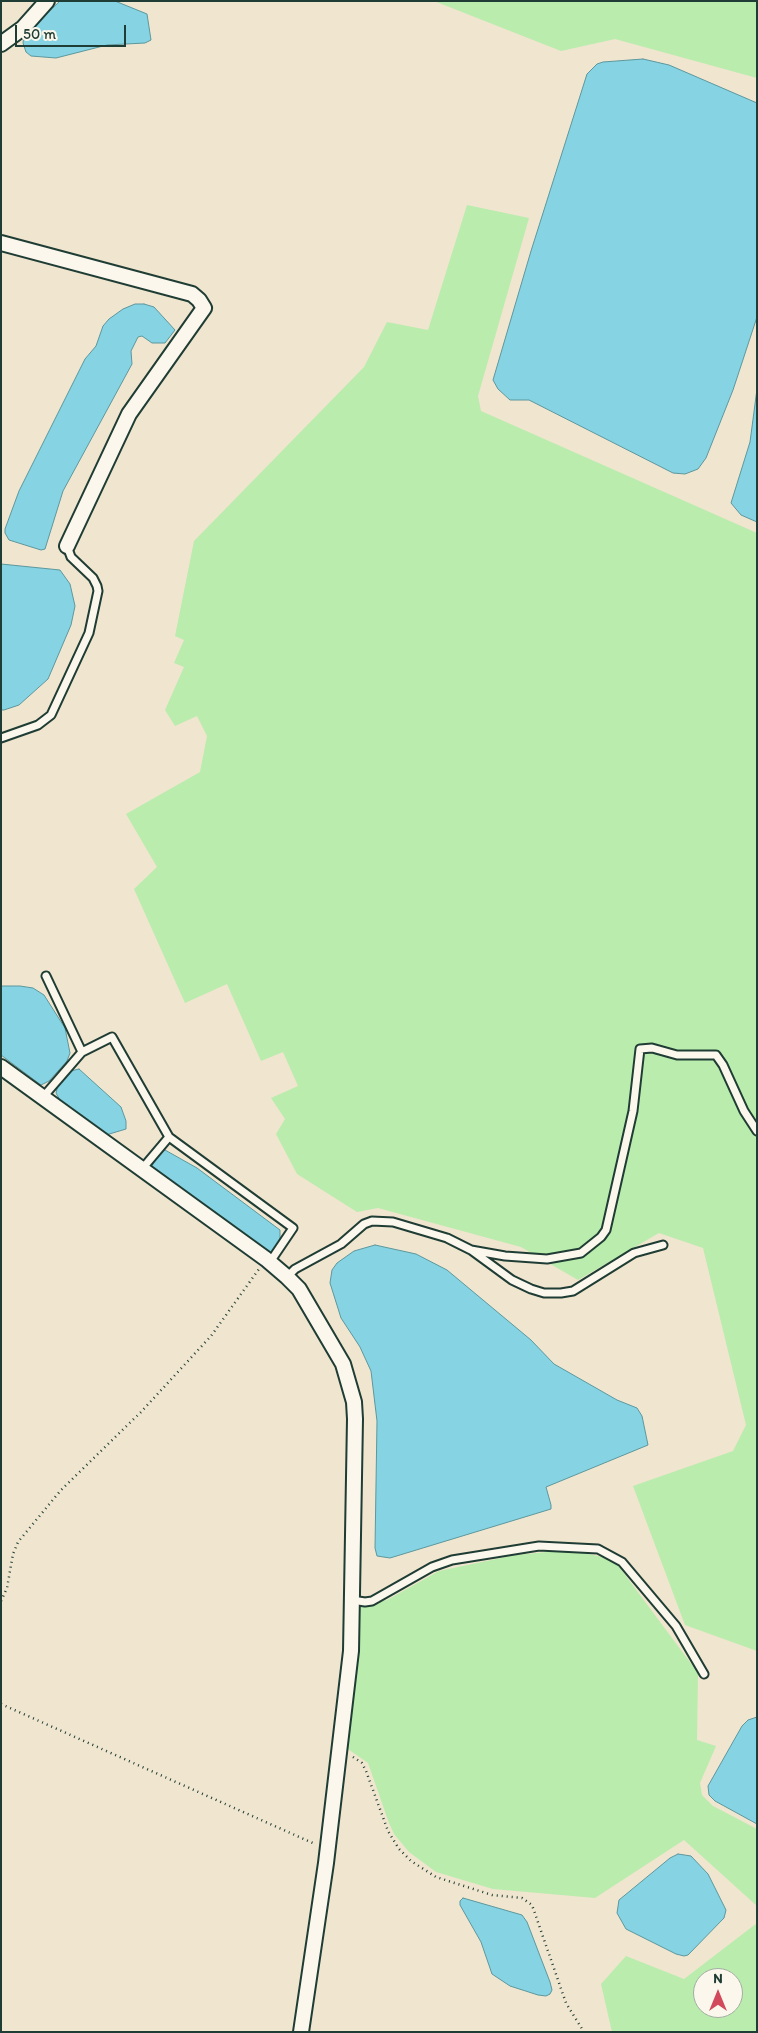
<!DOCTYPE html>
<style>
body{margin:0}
#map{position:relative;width:758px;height:2033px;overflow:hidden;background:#f0e5cf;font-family:Itim,sans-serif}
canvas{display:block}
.frame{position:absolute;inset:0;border:2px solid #1f3d34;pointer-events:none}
.north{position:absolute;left:693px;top:1968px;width:50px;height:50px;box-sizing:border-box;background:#fbf7ec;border:1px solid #a3ada2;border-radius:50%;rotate:0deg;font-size:14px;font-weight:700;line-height:20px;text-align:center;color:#1f3d34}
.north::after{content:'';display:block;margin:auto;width:18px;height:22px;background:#d1495b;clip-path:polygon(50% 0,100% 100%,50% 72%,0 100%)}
.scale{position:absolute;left:15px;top:25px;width:111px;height:22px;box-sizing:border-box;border:2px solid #1f3d34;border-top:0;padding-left:6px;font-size:15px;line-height:18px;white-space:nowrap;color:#1f3d34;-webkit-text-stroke:4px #fbf7ec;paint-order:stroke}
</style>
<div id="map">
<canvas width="758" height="2033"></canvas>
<div class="frame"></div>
<div class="north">N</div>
<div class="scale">50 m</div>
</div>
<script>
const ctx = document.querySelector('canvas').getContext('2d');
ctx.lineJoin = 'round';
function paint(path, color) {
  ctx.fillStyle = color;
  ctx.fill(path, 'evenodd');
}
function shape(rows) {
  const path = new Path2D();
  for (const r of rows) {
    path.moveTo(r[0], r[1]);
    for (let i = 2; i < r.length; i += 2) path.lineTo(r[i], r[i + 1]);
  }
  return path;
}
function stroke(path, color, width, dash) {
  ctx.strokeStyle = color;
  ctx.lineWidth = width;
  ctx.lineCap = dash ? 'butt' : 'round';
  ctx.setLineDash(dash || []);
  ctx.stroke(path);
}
paint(shape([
 [434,1,757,1,757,78,615,39,561,51],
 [467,205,529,218,478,396,481,411,757,533,757,1651,685,1625,633,1486,733,1451,746,1425,703,1248,659,1233,578,1280,521,1247,378,1208,357,1212,297,1174,276,1134,285,1119,271,1098,298,1086,283,1052,261,1061,227,984,185,1003,134,889,157,867,126,814,200,772,207,736,197,716,175,726,165,710,184,667,174,663,184,640,175,636,194,541,364,367,387,322,428,330],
 [558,1551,584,1553,607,1558,617,1564,698,1673,697,1740,716,1746,700,1783,702,1795,713,1806,757,1829,757,1906,684,1840,595,1898,493,1889,436,1872,409,1852,394,1834,389,1823,368,1763,345,1747,356,1607,387,1600,439,1571,515,1555],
 [757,1923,757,2032,612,2032,601,1984,626,1956,684,1979],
 [703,1978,733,1978,733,2008,703,2008]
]), '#baecad');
const water = shape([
 [60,1,115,1,147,14,151,40,145,43,107,45,56,58,31,56,26,52,23,43,24,35,60,1],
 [643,59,669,65,757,103,757,317,733,390,706,458,698,469,685,474,673,473,529,400,510,400,498,389,493,380,531,251,587,74,597,64,603,62,643,59],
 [144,304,154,307,175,330,165,343,152,343,142,336,138,337,131,351,132,364,63,491,45,549,41,550,9,540,5,533,5,529,19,491,85,359,96,346,103,326,109,319,123,309,135,304,144,304],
 [757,389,757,522,741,515,731,503,750,442,757,389],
 [1,564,60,570,70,584,75,606,71,625,48,679,19,705,4,710,1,710,1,564],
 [1,986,20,986,33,988,44,995,65,1028,70,1053,67,1061,49,1081,41,1085,1,1055,1,986],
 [79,1069,121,1107,126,1121,126,1129,106,1135,62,1104,56,1093,58,1085,71,1071,79,1069],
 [165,1150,197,1168,280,1230,280,1238,275,1250,271,1252,267,1252,154,1170,152,1166,158,1154,165,1150],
 [375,1245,416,1254,447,1270,531,1340,554,1364,617,1400,637,1408,642,1416,648,1445,546,1487,551,1505,551,1509,390,1558,377,1556,375,1548,377,1421,371,1371,360,1347,341,1318,330,1283,332,1270,337,1263,354,1251,375,1245],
 [757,1717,757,1824,715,1801,709,1795,708,1786,742,1726,748,1720,757,1717],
 [678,1854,691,1856,708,1874,726,1910,724,1918,688,1955,684,1956,676,1954,626,1929,617,1913,619,1900,670,1858,678,1854],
 [463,1898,522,1915,527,1922,550,1982,552,1990,550,1994,546,1996,538,1995,510,1986,492,1974,481,1942,460,1905,460,1901,463,1898]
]);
paint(water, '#85d3e3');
stroke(water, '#5c979d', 1);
const service = shape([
 [1,738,38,725,51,715,89,633,98,591,97,586,93,578,71,557,67,546],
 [46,976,82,1052],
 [43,1097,82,1052,112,1037,169,1137],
 [142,1169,169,1137,293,1228,270,1262],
 [471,1250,505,1256,547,1259,581,1253,601,1237,606,1230,633,1111,640,1049,652,1048,677,1055,716,1055,723,1065,744,1111,757,1131],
 [287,1277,295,1269,341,1244,364,1224,372,1221,393,1222,447,1238,471,1250,512,1280,531,1289,544,1293,561,1293,573,1291,634,1253,663,1245],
 [352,1600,365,1602,372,1601,432,1567,452,1560,539,1546,598,1549,622,1562,676,1626,704,1674]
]);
const minor = shape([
 [1,44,23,28,47,1],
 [1,243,192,294,199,300,204,308,129,414,67,546],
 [1,1067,266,1259,287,1277,299,1289,343,1364,354,1402,355,1419,351,1651,326,1863,301,2032]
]);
stroke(service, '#1f3d34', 11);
stroke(minor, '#1f3d34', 18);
stroke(shape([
 [1,1601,7,1588,13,1554,18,1542,61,1490,141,1412,211,1336,259,1269],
 [1,1704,315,1844],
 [353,1757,362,1763,366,1771,388,1831,399,1849,411,1861,436,1877,492,1895,522,1898,532,1905,566,2003,584,2032]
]), '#1f3d34', 2.5, [1, 4]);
stroke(service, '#fbf7ec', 7);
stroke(minor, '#fbf7ec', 14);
</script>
